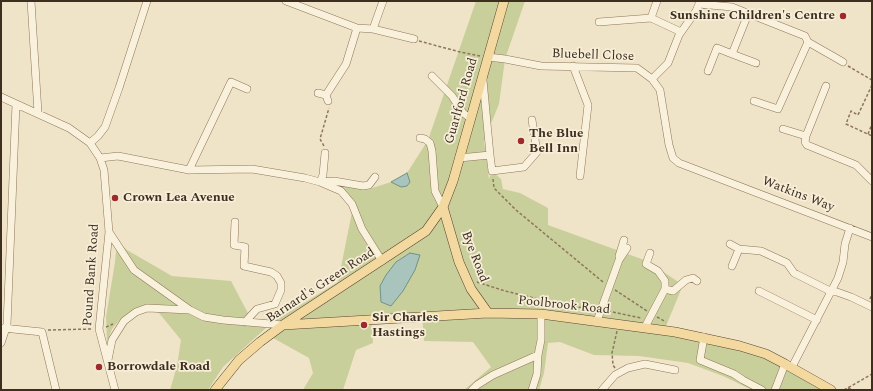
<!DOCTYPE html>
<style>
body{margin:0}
#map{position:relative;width:873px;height:391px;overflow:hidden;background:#f0e4c8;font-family:Spectral,serif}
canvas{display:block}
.frame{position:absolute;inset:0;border:2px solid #3d2e20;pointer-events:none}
</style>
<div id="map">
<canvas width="873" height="391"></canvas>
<div class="frame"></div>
</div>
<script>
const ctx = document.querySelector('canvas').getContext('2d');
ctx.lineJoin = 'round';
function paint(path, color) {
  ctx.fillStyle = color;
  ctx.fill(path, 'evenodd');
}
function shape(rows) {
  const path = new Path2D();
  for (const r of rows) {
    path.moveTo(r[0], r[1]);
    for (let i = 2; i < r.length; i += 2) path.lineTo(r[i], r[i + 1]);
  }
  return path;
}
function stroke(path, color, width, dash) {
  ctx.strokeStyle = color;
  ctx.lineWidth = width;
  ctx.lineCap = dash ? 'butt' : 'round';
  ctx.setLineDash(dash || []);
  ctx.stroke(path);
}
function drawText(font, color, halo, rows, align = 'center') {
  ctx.font = font + ' Spectral,serif';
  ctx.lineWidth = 3.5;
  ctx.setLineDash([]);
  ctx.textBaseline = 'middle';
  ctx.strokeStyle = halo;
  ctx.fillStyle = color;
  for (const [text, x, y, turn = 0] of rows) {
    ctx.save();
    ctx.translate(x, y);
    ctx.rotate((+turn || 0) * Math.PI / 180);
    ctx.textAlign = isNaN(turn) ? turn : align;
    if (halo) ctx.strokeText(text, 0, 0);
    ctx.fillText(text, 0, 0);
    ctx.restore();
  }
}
paint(shape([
 [476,1,525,1,505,59,499,104,484,141,489,179,492,171,501,179,503,189,520,193,548,208,548,225,647,261,683,285,666,326,769,359,820,390,752,390,723,376,688,363,639,356,594,355,560,342,548,343,544,373,539,390,464,390,491,367,473,342,424,341,422,314,287,321,267,327,223,367,208,390,170,390,177,366,181,340,159,313,140,307,121,318,112,329,107,343,106,317,115,262,117,241,127,250,172,276,231,281,251,319,276,320,338,282,352,212,349,204,334,184,366,190,391,182,407,173,428,140],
 [372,324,373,343,356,350,343,390,303,390,313,373,309,358,273,338,285,329]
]), '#c9cf9b');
const water = shape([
 [407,173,410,182,407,186,401,187,391,182,407,173],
 [410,253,420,255,415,270,403,291,391,306,381,302,380,286,386,275,396,262,410,253]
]);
paint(water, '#a9c4bc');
stroke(water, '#6f938a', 1);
const minor = shape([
 [31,1,38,113],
 [286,1,357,28,373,29,383,1],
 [651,18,657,1],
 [599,22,651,18,681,32],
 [373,29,414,39],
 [732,54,756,63],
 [488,57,505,59,541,66,637,68,652,79,660,90,669,145,673,158,679,163,872,237],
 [573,66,588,105,580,176],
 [708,71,717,48,732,54,748,14],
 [432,76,452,96,463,113,470,118],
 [652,79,668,63,679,35,696,11,699,4,732,7,805,36,808,42,843,62],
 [483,80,490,155],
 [318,93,326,95],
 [1,97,69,128,90,143,100,158,104,170,109,232,99,329,115,390],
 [328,101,326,95,346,64,357,28],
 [754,101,778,109,808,42],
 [783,129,806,136,805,142,807,145,856,165,872,181],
 [806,136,826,86],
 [420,138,425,139,430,143,432,151,435,191,443,207],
 [90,143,98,136,105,127,119,88,147,1],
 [325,153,323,175,320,182,334,181,363,186,369,185,375,177],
 [100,158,118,156,189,170,252,169,305,178,320,182,341,191,352,204,362,229,382,261],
 [459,158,490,155,492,171,524,167,537,152,532,120],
 [189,170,231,82,247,89],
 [235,222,234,245,245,247,244,266,271,272,277,276,281,283,281,290,275,304,257,309,245,322],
 [109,232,134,270,190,310],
 [730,244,739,249,761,251,787,263,794,273,832,292,837,292,851,297,872,307],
 [619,256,624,240],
 [732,266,739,249],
 [665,289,673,291,686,280,693,278,697,281],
 [759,291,817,320],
 [597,321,619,260,627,248],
 [645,327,665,289,665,281,658,271,646,264,650,253],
 [3,328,42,332,56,390],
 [704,337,700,360,734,374,743,380,762,390],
 [1,343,7,325,16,104],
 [108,360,112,340,124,321,136,312,147,308,190,310,204,317,223,320,283,325],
 [792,367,838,278,843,262,845,244,850,228],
 [472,390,477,385,493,375,538,355],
 [532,390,537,374,538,355,541,340,541,314],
 [602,390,615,375,628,368,645,364,675,370],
 [775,390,785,364]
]);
const major = shape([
 [443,207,459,262,471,289,488,313],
 [283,325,488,313,541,314,675,332,740,346,766,354,785,364,831,390],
 [215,390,239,360,260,342,283,325,426,231,443,207,453,181,504,1]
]);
stroke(minor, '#8d765c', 8);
stroke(major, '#5b4430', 10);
stroke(shape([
 [419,41,460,52,480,56],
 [848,66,872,80],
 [872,85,858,115,851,111,846,124,872,136],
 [868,134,872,124],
 [324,146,320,139,329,108],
 [493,179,494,188,516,210,603,282],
 [477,282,505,291,567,306,594,309],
 [615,290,647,311],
 [870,299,872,294],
 [608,311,641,318],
 [657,317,666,322],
 [106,327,113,324],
 [48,330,92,329],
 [615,368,613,365,612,353,617,331],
 [848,388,853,390],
 [844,390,872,374]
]), '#8d765c', 1.5, [3, 2]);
stroke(minor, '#faf1dc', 7);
stroke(major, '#f3d9a0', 9);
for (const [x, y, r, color] of [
 [843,16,4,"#9e2a2b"],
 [521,141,4,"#9e2a2b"],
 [115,198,4,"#9e2a2b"],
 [364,325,4,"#9e2a2b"],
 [99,367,4,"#9e2a2b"]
]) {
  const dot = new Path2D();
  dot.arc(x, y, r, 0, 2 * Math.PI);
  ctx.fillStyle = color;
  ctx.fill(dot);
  stroke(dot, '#f7eed8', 1.5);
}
drawText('bold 13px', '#3d2e20', '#f7eed8', [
 ["Sunshine Children's Centre",835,16,"right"],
 ["The Blue",529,134],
 ["Bell Inn",529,149],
 ["Crown Lea Avenue",123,198],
 ["Sir Charles",372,318],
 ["Hastings",372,333],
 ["Borrowdale Road",107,367]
], 'left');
drawText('13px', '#3d2e20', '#f7eed8', [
 ["Bluebell Close",593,56,2],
 ["Guarlford Road",462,101,-74],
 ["Watkins Way",798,195,21],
 ["Bye Road",474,257,69],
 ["Pound Bank Road",92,275,-86],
 ["Barnard's Green Road",321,286,-33],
 ["Poolbrook Road",564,306,6]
]);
</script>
